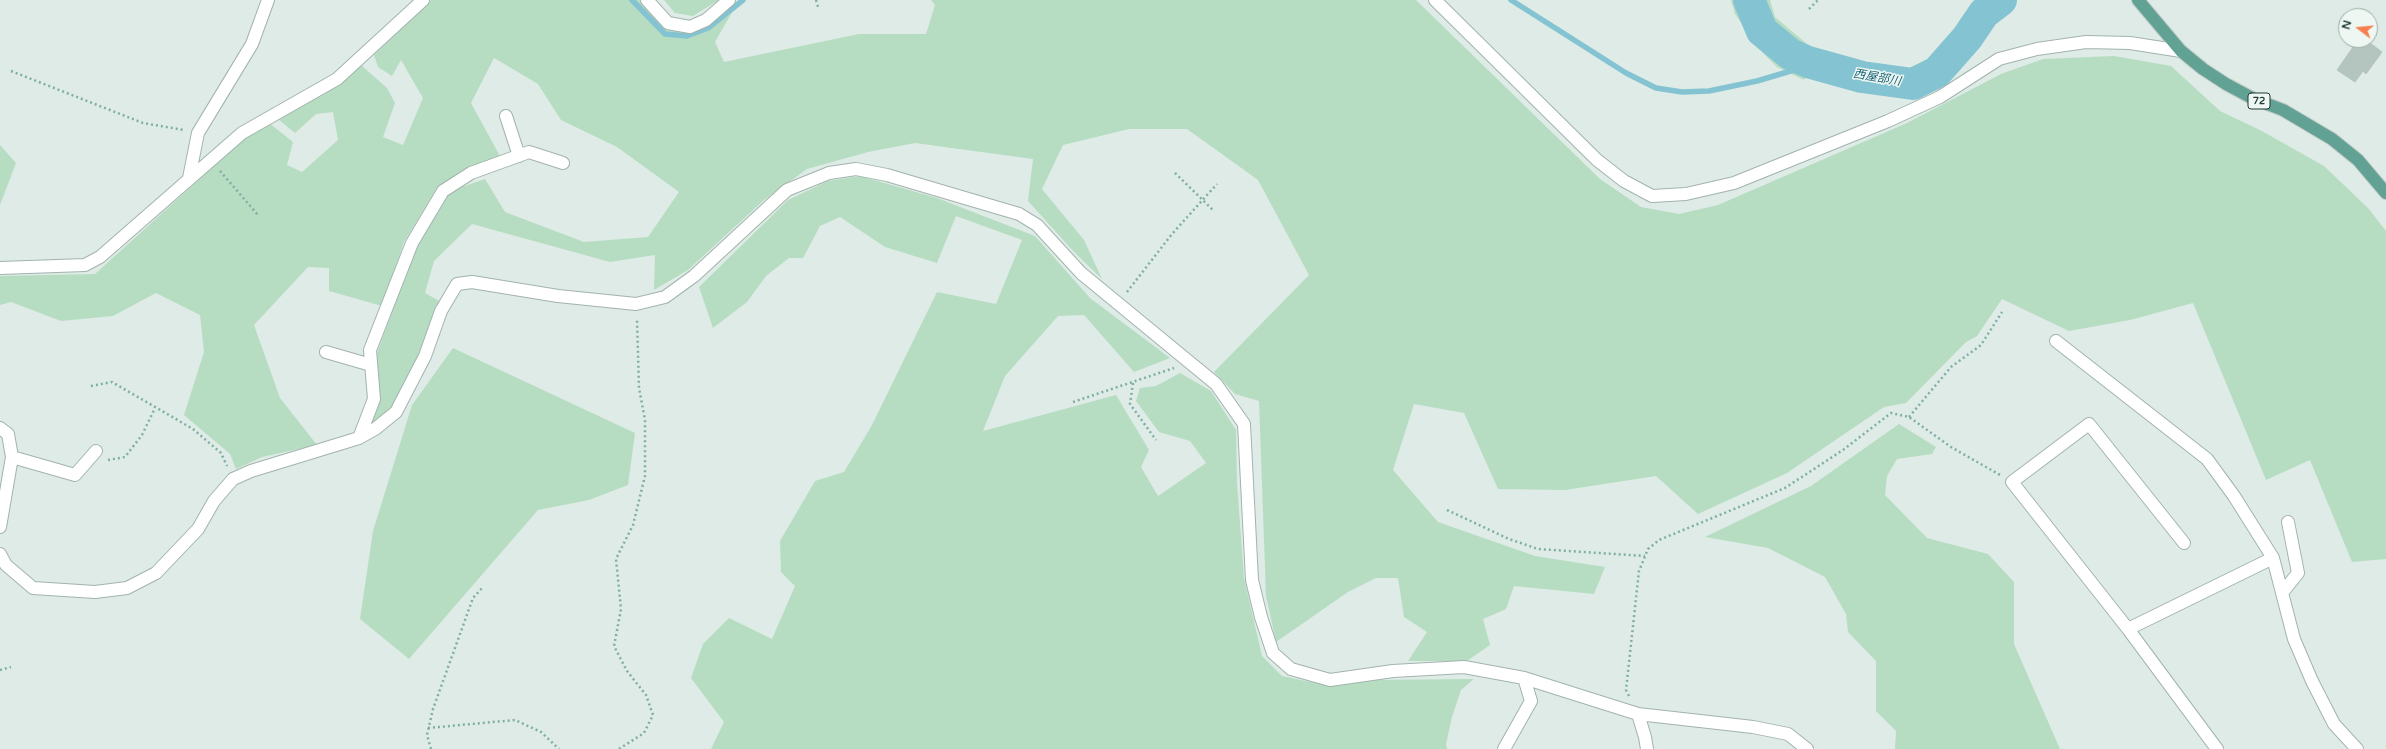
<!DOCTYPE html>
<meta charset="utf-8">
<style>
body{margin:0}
#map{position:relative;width:2386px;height:749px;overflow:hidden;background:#dfebe6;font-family:"Varela Round",sans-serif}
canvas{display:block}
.north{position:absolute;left:2338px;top:8px;width:40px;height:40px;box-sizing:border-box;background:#eff7f3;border:1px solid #9caca7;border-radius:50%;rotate:286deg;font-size:11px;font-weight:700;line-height:16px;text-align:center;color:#1f3b34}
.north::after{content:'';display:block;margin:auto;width:14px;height:18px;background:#f68051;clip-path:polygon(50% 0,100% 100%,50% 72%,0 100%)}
</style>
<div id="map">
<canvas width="2386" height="749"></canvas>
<div class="north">N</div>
</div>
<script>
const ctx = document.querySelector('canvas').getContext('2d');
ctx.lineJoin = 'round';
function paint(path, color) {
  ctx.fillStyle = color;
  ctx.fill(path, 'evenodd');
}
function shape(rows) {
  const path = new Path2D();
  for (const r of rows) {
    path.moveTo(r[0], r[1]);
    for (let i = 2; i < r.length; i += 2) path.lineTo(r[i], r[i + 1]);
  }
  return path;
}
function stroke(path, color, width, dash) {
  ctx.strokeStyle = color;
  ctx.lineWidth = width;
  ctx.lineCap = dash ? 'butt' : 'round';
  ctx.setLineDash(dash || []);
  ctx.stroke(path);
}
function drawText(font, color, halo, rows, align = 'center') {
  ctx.font = font + ' "Varela Round","Noto Sans JP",sans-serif';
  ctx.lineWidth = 3;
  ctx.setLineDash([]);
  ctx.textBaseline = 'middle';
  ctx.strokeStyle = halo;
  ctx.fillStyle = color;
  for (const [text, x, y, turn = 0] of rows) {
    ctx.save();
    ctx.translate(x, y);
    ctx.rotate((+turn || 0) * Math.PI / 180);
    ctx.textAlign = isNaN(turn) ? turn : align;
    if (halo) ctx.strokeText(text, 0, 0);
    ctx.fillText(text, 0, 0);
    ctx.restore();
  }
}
paint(shape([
 [431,0,639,0,663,26,706,24,739,0,715,42,724,62,859,34,926,34,935,5,931,0,1416,0,1600,179,1641,207,1679,214,1718,205,1907,123,2001,74,2043,59,2114,56,2171,66,2220,111,2260,130,2324,166,2368,208,2386,231,2386,559,2352,562,2310,460,2266,480,2193,303,2130,320,2069,331,2002,299,1977,336,1966,342,1906,403,1884,407,1787,473,1698,514,1656,476,1565,490,1498,489,1464,413,1414,404,1393,470,1438,522,1535,556,1605,567,1594,594,1514,586,1506,609,1483,619,1490,645,1467,661,1408,661,1427,632,1404,617,1398,578,1376,578,1348,592,1276,642,1266,596,1259,401,1235,394,1214,372,1309,275,1258,180,1187,129,1129,129,1063,145,1042,189,1084,240,1102,279,1074,252,1028,201,1033,159,915,143,868,152,807,169,764,200,688,270,654,290,655,255,610,262,472,224,434,261,425,293,441,302,423,351,394,405,369,428,380,397,377,353,412,257,445,198,456,189,485,179,505,212,584,242,648,237,679,192,617,147,561,120,538,84,494,58,471,103,501,158,473,167,438,186,404,242,382,306,329,291,329,268,308,267,254,325,280,398,317,445,262,457,236,469,230,454,184,415,204,352,200,315,156,293,113,316,61,321,11,302,0,305,0,276,95,274,245,138,269,123,293,142,287,165,302,172,338,140,333,112,316,114,295,133,278,119,335,87,361,65,387,88,395,103,383,137,403,145,423,98,401,60,392,76,378,67,374,55],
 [664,0,719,0,693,16,675,13],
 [1731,0,1770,0,1775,17,1820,55,1804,80,1777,67,1760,50,1735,14],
 [0,145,16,163,0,205],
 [860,176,937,198,1035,236,1090,298,1170,358,1134,372,1084,315,1058,316,1005,376,983,431,1116,395,1149,450,1141,467,1158,496,1206,463,1190,441,1159,432,1136,401,1140,388,1156,386,1180,373,1211,391,1236,430,1237,483,1244,578,1262,656,1282,676,1325,685,1372,680,1474,679,1461,690,1452,717,1446,744,1447,749,711,749,724,722,691,678,703,644,729,618,772,639,795,586,781,572,780,541,815,481,844,472,872,425,937,292,996,304,1022,240,956,216,937,263,885,247,840,217,820,226,803,258,789,258,766,276,747,302,713,328,699,287,788,200,828,181],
 [453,348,635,433,628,485,589,500,538,510,409,659,360,619,373,531,412,405],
 [1899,424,1936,447,1932,454,1897,459,1887,476,1885,495,1927,538,1988,554,2014,582,2014,644,2060,749,1895,749,1896,731,1876,711,1876,661,1848,632,1846,614,1825,577,1768,548,1705,537,1811,486]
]), '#b6ddc2');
stroke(shape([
 [632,0,665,34,687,36,708,28,743,0],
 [1511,0,1626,73,1656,88,1682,92,1709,91,1757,81,1794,70,1808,62]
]), '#84c3d2', 5.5);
stroke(shape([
 [1749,0,1762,31,1790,54,1808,62,1862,77,1913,84,1937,72,1967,38,1984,13,2001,0]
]), '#84c3d2', 32);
const building = shape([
 [2358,40,2366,40,2382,52,2366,74,2363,71,2355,82,2337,70,2358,40]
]);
paint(building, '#b4c5bf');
stroke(building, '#b1c4bd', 1);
const minor = shape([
 [647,0,668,23,690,27,706,20,729,0],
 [1435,0,1597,160,1624,181,1652,196,1686,194,1734,183,1888,121,1940,97,1999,59,2037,49,2086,42,2130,43,2181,51],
 [506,116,519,156],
 [189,178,198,133,252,44,268,0],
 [0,268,85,265,100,257,242,133,337,79,423,0],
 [2056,341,2207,459,2234,496,2273,558,2294,639,2312,681,2334,724,2357,749],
 [326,352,371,365],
 [0,428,8,434,12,457,0,527],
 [359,438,374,399,370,350,412,243,443,191,471,173,529,152,563,163],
 [12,457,75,475,96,451],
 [2184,543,2089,424,2012,482,2128,629,2217,749],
 [0,554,6,565,33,588,95,592,127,588,156,573,198,529,214,501,233,479,251,471,359,438,375,429,396,412,425,356,441,311,457,284,472,282,558,296,636,304,665,297,694,276,787,190,829,173,856,169,887,175,1019,214,1037,225,1081,273,1216,384,1244,424,1252,580,1261,617,1273,653,1291,669,1330,680,1393,671,1464,667,1524,678,1638,714,1753,727,1788,734,1807,749],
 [2282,593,2298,573,2288,522],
 [2128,629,2273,558],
 [1638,714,1645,737,1647,749],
 [1504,749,1531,701,1524,678]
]);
const major = shape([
 [2138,0,2181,51,2203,69,2226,84,2254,99,2283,110,2332,139,2358,160,2386,193]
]);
stroke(minor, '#a2b3ad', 14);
stroke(major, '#c0c8c6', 14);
stroke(shape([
 [816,0,818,7],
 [1809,9,1818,0],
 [11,71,143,123,184,130],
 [220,171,258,215],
 [1175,173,1214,211],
 [1127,292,1172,234,1217,184],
 [1133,383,1130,404,1156,440],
 [91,386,112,382,193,429,221,453,227,466],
 [1073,402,1174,368],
 [1909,417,1951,367,1981,345,2002,312],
 [108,460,125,457,142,435,155,408],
 [1447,510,1509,539,1538,549,1645,556],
 [0,670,11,667],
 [1629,696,1626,690,1639,571,1648,549,1659,540,1785,488,1843,450,1891,413,1909,417,1951,447,2000,475],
 [428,728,515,720,541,732,559,749],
 [431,749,427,735,433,709,473,598,483,587],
 [619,749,644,733,653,715,646,695,627,671,614,646,621,609,616,559,633,525,645,476,645,420,639,388,637,319]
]), '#7eafa2', 2.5, [2, 3]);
stroke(minor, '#fff', 12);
stroke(major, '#61a294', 12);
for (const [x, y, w] of [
 [2259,101,22]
]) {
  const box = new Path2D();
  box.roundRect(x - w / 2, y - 8, w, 16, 3);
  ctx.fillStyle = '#eff7f3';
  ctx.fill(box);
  stroke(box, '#1f3b34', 1);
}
drawText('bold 10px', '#1f3b34', null, [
 ["72",2259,101]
]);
drawText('italic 12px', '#186478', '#eff7f3', [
 ["西屋部川",1877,78,10]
]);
</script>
